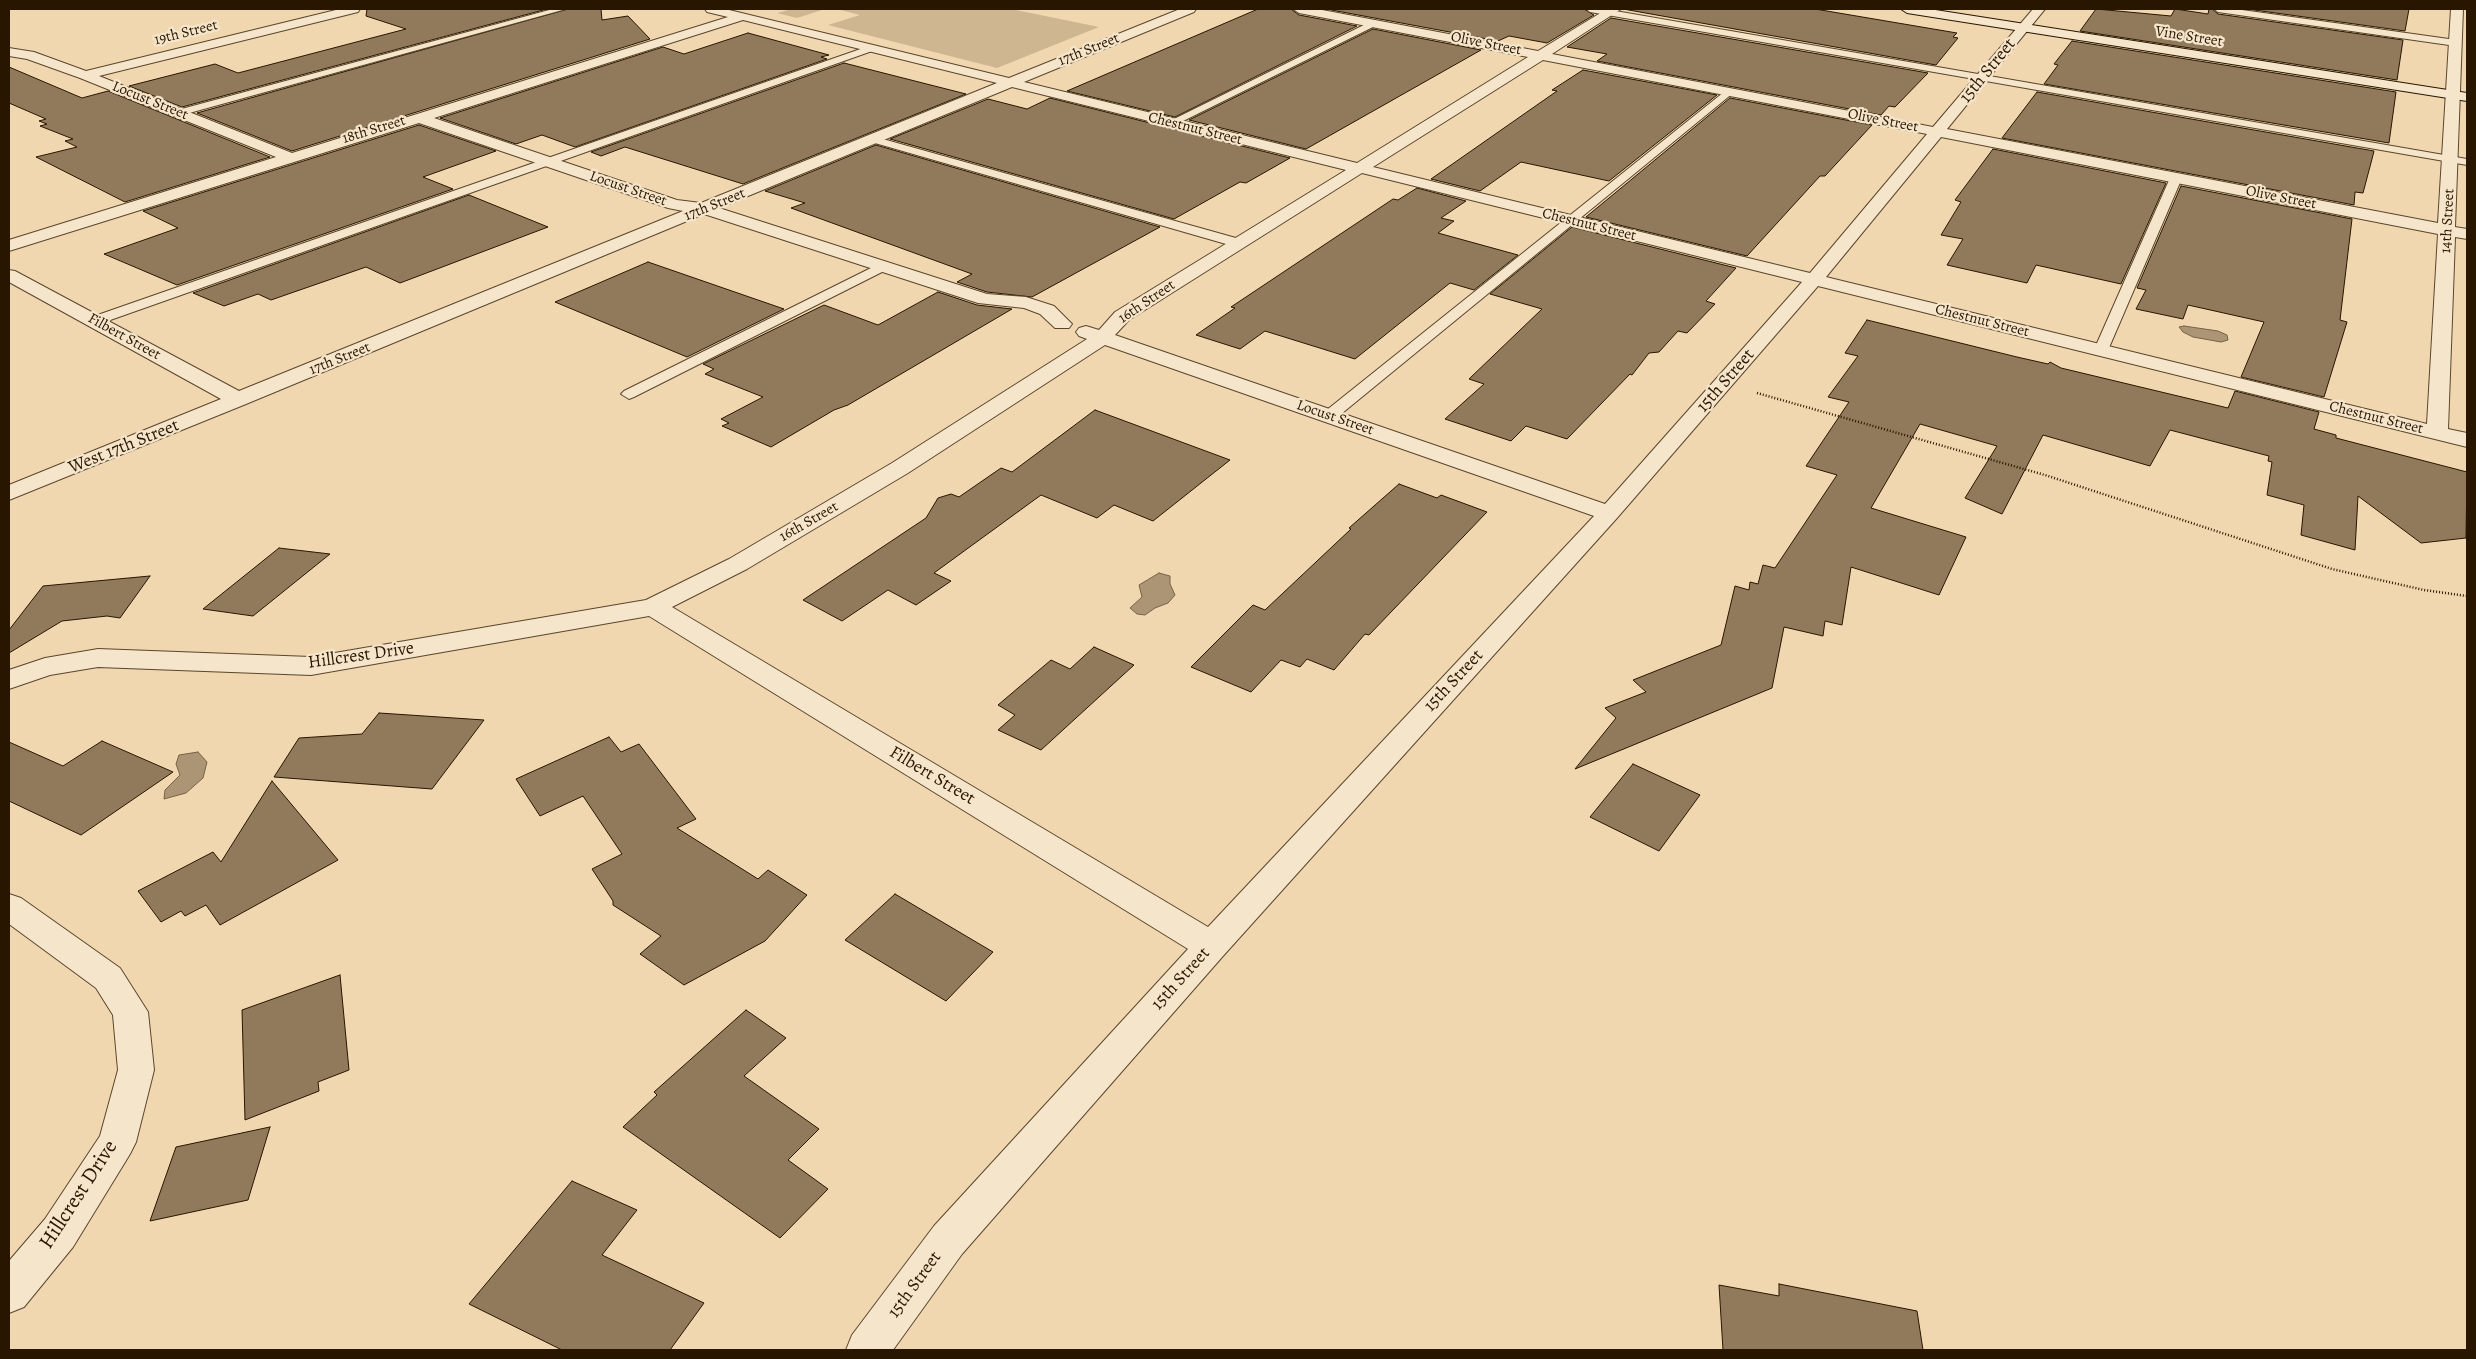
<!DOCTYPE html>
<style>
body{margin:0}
#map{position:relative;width:2476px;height:1359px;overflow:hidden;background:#f0d7af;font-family:Alegreya,serif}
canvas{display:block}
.frame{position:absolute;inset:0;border:10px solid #281600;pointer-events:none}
</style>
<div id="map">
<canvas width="2476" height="1359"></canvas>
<div class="frame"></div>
</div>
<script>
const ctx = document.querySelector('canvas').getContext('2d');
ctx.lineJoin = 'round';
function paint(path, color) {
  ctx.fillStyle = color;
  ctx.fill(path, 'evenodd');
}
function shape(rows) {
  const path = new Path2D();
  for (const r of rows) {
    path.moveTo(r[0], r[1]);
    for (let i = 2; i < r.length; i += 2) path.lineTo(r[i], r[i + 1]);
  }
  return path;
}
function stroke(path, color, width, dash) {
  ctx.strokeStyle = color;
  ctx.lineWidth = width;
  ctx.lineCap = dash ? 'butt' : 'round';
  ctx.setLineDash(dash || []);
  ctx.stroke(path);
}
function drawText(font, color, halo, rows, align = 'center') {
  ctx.font = font + ' Alegreya,serif';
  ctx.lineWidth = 4.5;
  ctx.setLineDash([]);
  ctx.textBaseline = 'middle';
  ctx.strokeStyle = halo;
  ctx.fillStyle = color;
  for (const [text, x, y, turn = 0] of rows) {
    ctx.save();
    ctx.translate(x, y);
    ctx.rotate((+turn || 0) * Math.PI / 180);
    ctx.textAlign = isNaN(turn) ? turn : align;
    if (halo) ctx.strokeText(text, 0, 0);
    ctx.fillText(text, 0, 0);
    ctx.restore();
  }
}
paint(shape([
 [792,9,825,9,797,18,777,13],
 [837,9,1011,9,1099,27,997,68,828,25,860,15]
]), '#ceb691');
const water = shape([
 [2184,326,2218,331,2227,335,2228,340,2221,342,2193,337,2183,332,2179,327,2184,326],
 [1159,573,1170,576,1170,584,1175,595,1168,603,1155,608,1145,615,1137,614,1130,608,1142,597,1139,585,1159,573],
 [198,752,207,762,203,778,186,793,164,799,165,790,180,775,176,764,179,755,198,752]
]);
paint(water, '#ac9574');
stroke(water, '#776246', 1);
const building = shape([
 [367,9,547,9,182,107,129,86,215,64,238,73,406,29,366,16,367,9],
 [568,9,601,9,602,20,628,16,650,39,292,151,197,113,568,9],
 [1258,9,1291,9,1299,15,1357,26,1175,117,1067,91,1258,9],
 [1326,9,1584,9,1594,15,1547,43,1509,36,1498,41,1326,9],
 [1623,9,1815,9,1957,33,1953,37,1958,38,1936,65,1623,9],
 [2096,9,2171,16,2175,9,2208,14,2209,9,2212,9,2218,14,2403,40,2397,80,2080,31,2096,9],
 [2247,9,2409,9,2405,31,2247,9],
 [1611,18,1928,73,1895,107,1889,106,1881,115,1597,61,1607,54,1567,47,1611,18],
 [1373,29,1481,50,1306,149,1189,120,1373,29],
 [748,33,829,55,821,57,827,59,575,147,542,135,516,144,440,118,663,47,684,54,748,33],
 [2072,41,2396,92,2389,143,2044,84,2058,65,2054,64,2072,41],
 [844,63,966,94,743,184,625,147,601,156,591,152,844,63],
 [9,67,82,98,108,91,270,157,125,202,36,157,77,147,65,141,73,139,40,126,47,124,39,121,46,119,9,103,9,67],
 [1583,70,1717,95,1609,181,1521,162,1480,191,1431,179,1557,91,1552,90,1583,70],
 [2037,92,2374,151,2372,159,2363,193,2355,192,2354,205,2002,138,2037,92],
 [1050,98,1290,158,1246,183,1240,182,1174,219,890,139,988,99,1027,109,1050,98],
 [1730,98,1872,125,1825,176,1820,176,1747,256,1586,217,1730,98],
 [419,125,496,151,423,177,453,189,177,285,104,254,178,228,143,211,419,125],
 [876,145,1160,227,1032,297,987,292,957,282,972,274,791,208,805,203,765,191,876,145],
 [1993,149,2166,183,2121,284,2036,265,2027,283,1947,265,1963,239,1941,235,1961,202,1955,200,1993,149],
 [2181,186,2352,219,2340,320,2347,322,2324,397,2241,377,2264,322,2188,305,2183,319,2136,309,2146,290,2137,288,2181,186],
 [1417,188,1466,201,1441,218,1454,221,1438,233,1518,255,1474,290,1450,283,1355,359,1265,331,1240,349,1196,335,1235,308,1231,307,1393,199,1398,200,1417,188],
 [469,195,548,227,400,283,366,267,271,300,258,294,224,306,193,293,469,195],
 [1572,227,1736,268,1706,301,1715,304,1687,333,1678,331,1659,352,1649,353,1632,375,1630,374,1567,439,1526,426,1511,441,1445,419,1484,384,1469,379,1542,309,1490,294,1572,227],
 [648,262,784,309,687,357,555,302,648,262],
 [938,292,977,305,1012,309,848,405,834,410,771,447,722,426,729,423,721,419,763,397,705,374,714,369,703,364,824,305,878,325,938,292],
 [1867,320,2017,357,2048,364,2050,362,2061,368,2228,408,2235,391,2319,412,2314,429,2336,435,2336,438,2467,472,2466,538,2421,543,2358,496,2355,550,2301,535,2304,505,2267,495,2272,462,2268,461,2269,456,2170,430,2150,466,2043,435,2002,514,1965,498,1997,446,1920,424,1871,508,1966,537,1939,595,1851,567,1842,625,1825,621,1823,636,1784,627,1772,688,1575,769,1616,718,1605,708,1646,692,1633,680,1721,645,1735,586,1749,590,1750,582,1758,584,1763,565,1775,568,1837,475,1806,466,1849,402,1828,397,1858,356,1845,353,1867,320],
 [1095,410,1230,460,1153,521,1114,505,1097,518,1041,495,934,573,951,581,916,605,888,590,842,621,803,600,926,518,938,498,951,494,959,497,1001,468,1012,472,1095,410],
 [1399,484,1437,498,1441,495,1487,512,1369,635,1365,634,1334,670,1307,659,1300,667,1281,660,1251,692,1191,667,1253,605,1265,610,1351,529,1349,528,1399,484],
 [279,548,330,554,253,616,203,609,279,548],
 [150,576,120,618,107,616,62,621,9,653,9,630,43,586,150,576],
 [1094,647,1134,665,1041,750,998,730,1015,715,998,705,1051,660,1070,669,1094,647],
 [379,713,484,720,432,789,274,777,299,738,362,734,379,713],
 [609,737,621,752,639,744,696,819,677,828,758,879,768,870,807,895,765,941,684,985,640,954,661,936,613,905,613,901,592,869,622,854,583,796,540,816,516,779,609,737],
 [102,741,173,772,81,835,9,801,9,742,63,766,102,741],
 [1633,764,1700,795,1659,851,1590,817,1633,764],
 [272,781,338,860,220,925,206,905,185,916,181,911,161,922,138,891,213,852,221,862,272,781],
 [895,894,993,952,946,1001,845,940,895,894],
 [340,975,349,1070,318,1082,319,1091,245,1120,242,1010,340,975],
 [746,1010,786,1038,744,1076,819,1129,788,1160,828,1189,780,1238,623,1127,657,1095,654,1092,746,1010],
 [270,1127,248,1200,150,1221,176,1147,270,1127],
 [572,1181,637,1210,602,1255,704,1303,670,1350,562,1350,469,1304,572,1181],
 [1779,1284,1917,1311,1923,1350,1723,1350,1719,1285,1779,1296,1779,1284]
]);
paint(building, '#907a5b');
stroke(building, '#281600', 1);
const lane = shape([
 [553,9,566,9,182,115,174,115,173,113,174,111,553,9],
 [1586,9,1604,9,2467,159,2467,165,1590,12,1586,9],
 [2214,9,2235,9,2456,40,2461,43,2456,46,2218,12,2214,9],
 [1374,20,1379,23,1377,25,1175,125,1171,126,1166,123,1374,20],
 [872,45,877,48,875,50,99,324,89,324,87,321,89,318,872,45],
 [1729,88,1734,91,1733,93,1335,419,1323,419,1321,416,1323,413,1729,88],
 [872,136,1243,240,1244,243,1243,246,1233,246,868,141,866,139,872,136],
 [2176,174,2182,178,2108,350,2106,353,2096,353,2094,350,2170,178,2176,174],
 [881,263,886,264,888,267,886,270,634,397,629,399,621,394,624,391,881,263]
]);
const street = shape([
 [340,9,360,9,358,12,99,76,292,153,728,17,707,12,705,9,725,9,1009,78,1180,9,1196,9,1194,12,1024,82,1357,163,1528,57,1299,13,1293,9,1317,9,1538,51,1607,9,1621,9,1552,54,1933,127,2033,9,2045,9,1947,129,2438,223,2451,9,2463,9,2455,227,2467,229,2467,239,2455,237,2448,429,2467,433,2467,447,1818,286,1617,518,1223,956,962,1254,893,1350,846,1350,852,1335,934,1226,1188,949,649,616,311,675,98,667,50,675,9,689,9,670,45,658,98,649,311,657,646,600,729,559,892,463,1087,339,1079,336,1076,332,1079,328,1086,326,1099,330,1115,312,1346,170,1012,87,719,208,987,294,1026,297,1054,306,1072,324,1069,328,1055,328,1040,314,1024,308,978,303,704,214,246,404,9,500,9,485,221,399,9,282,9,270,15,271,239,391,683,211,668,208,419,123,9,251,9,240,276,157,80,78,27,59,9,56,9,48,34,52,86,71,340,9],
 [743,20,997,83,701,203,677,200,434,118,743,20],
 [1543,60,1927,134,1810,273,1373,167,1543,60],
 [1941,137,2438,234,2427,424,1826,277,1941,137],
 [1362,173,1802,282,1605,504,1115,335,1129,320,1362,173],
 [1105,345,1594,516,1208,927,672,607,747,569,908,473,1105,345],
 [9,894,21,898,120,968,148,1012,154,1070,136,1142,130,1154,73,1247,24,1307,9,1313,9,1261,45,1219,100,1136,118,1070,113,1015,96,988,9,924,9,894]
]);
const secondary = shape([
 [1901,9,1929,9,2467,93,2467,101,1907,13,1901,9]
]);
stroke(lane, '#5a462c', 2);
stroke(street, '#5a462c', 2);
stroke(secondary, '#281600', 2);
stroke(shape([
 [1757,393,2045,475,2332,569,2424,590,2467,596]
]), '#281600', 2.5, [1, 2]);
paint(lane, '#f5e5cb');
paint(street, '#f5e5cb');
paint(secondary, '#f5e5cb');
drawText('15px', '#281600', '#f5e5cb', [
 ["19th Street",186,33,-14],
 ["Vine Street",2189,37,9],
 ["Olive Street",1486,44,11],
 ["17th Street",1089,50,-22],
 ["Locust Street",150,101,22],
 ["Olive Street",1883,121,11],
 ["Chestnut Street",1195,129,14],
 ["18th Street",374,130,-17],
 ["Locust Street",628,189,19],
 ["Olive Street",2281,198,11],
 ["17th Street",715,205,-22],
 ["14th Street",2448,221,-87],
 ["Chestnut Street",1589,225,14],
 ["16th Street",1147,302,-34],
 ["Chestnut Street",1982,321,14],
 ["Filbert Street",124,337,29],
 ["17th Street",340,359,-22],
 ["Locust Street",1335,418,19],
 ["Chestnut Street",2376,418,14],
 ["16th Street",809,522,-30]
]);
drawText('18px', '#281600', '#f5e5cb', [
 ["15th Street",1988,71,-51],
 ["15th Street",1726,381,-49],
 ["West 17th Street",124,447,-22],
 ["Hillcrest Drive",361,656,-8],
 ["15th Street",1454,681,-47],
 ["Filbert Street",932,776,31],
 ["15th Street",1181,979,-48],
 ["15th Street",915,1285,-54]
]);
drawText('21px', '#281600', '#f5e5cb', [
 ["Hillcrest Drive",79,1195,-57]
]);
</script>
